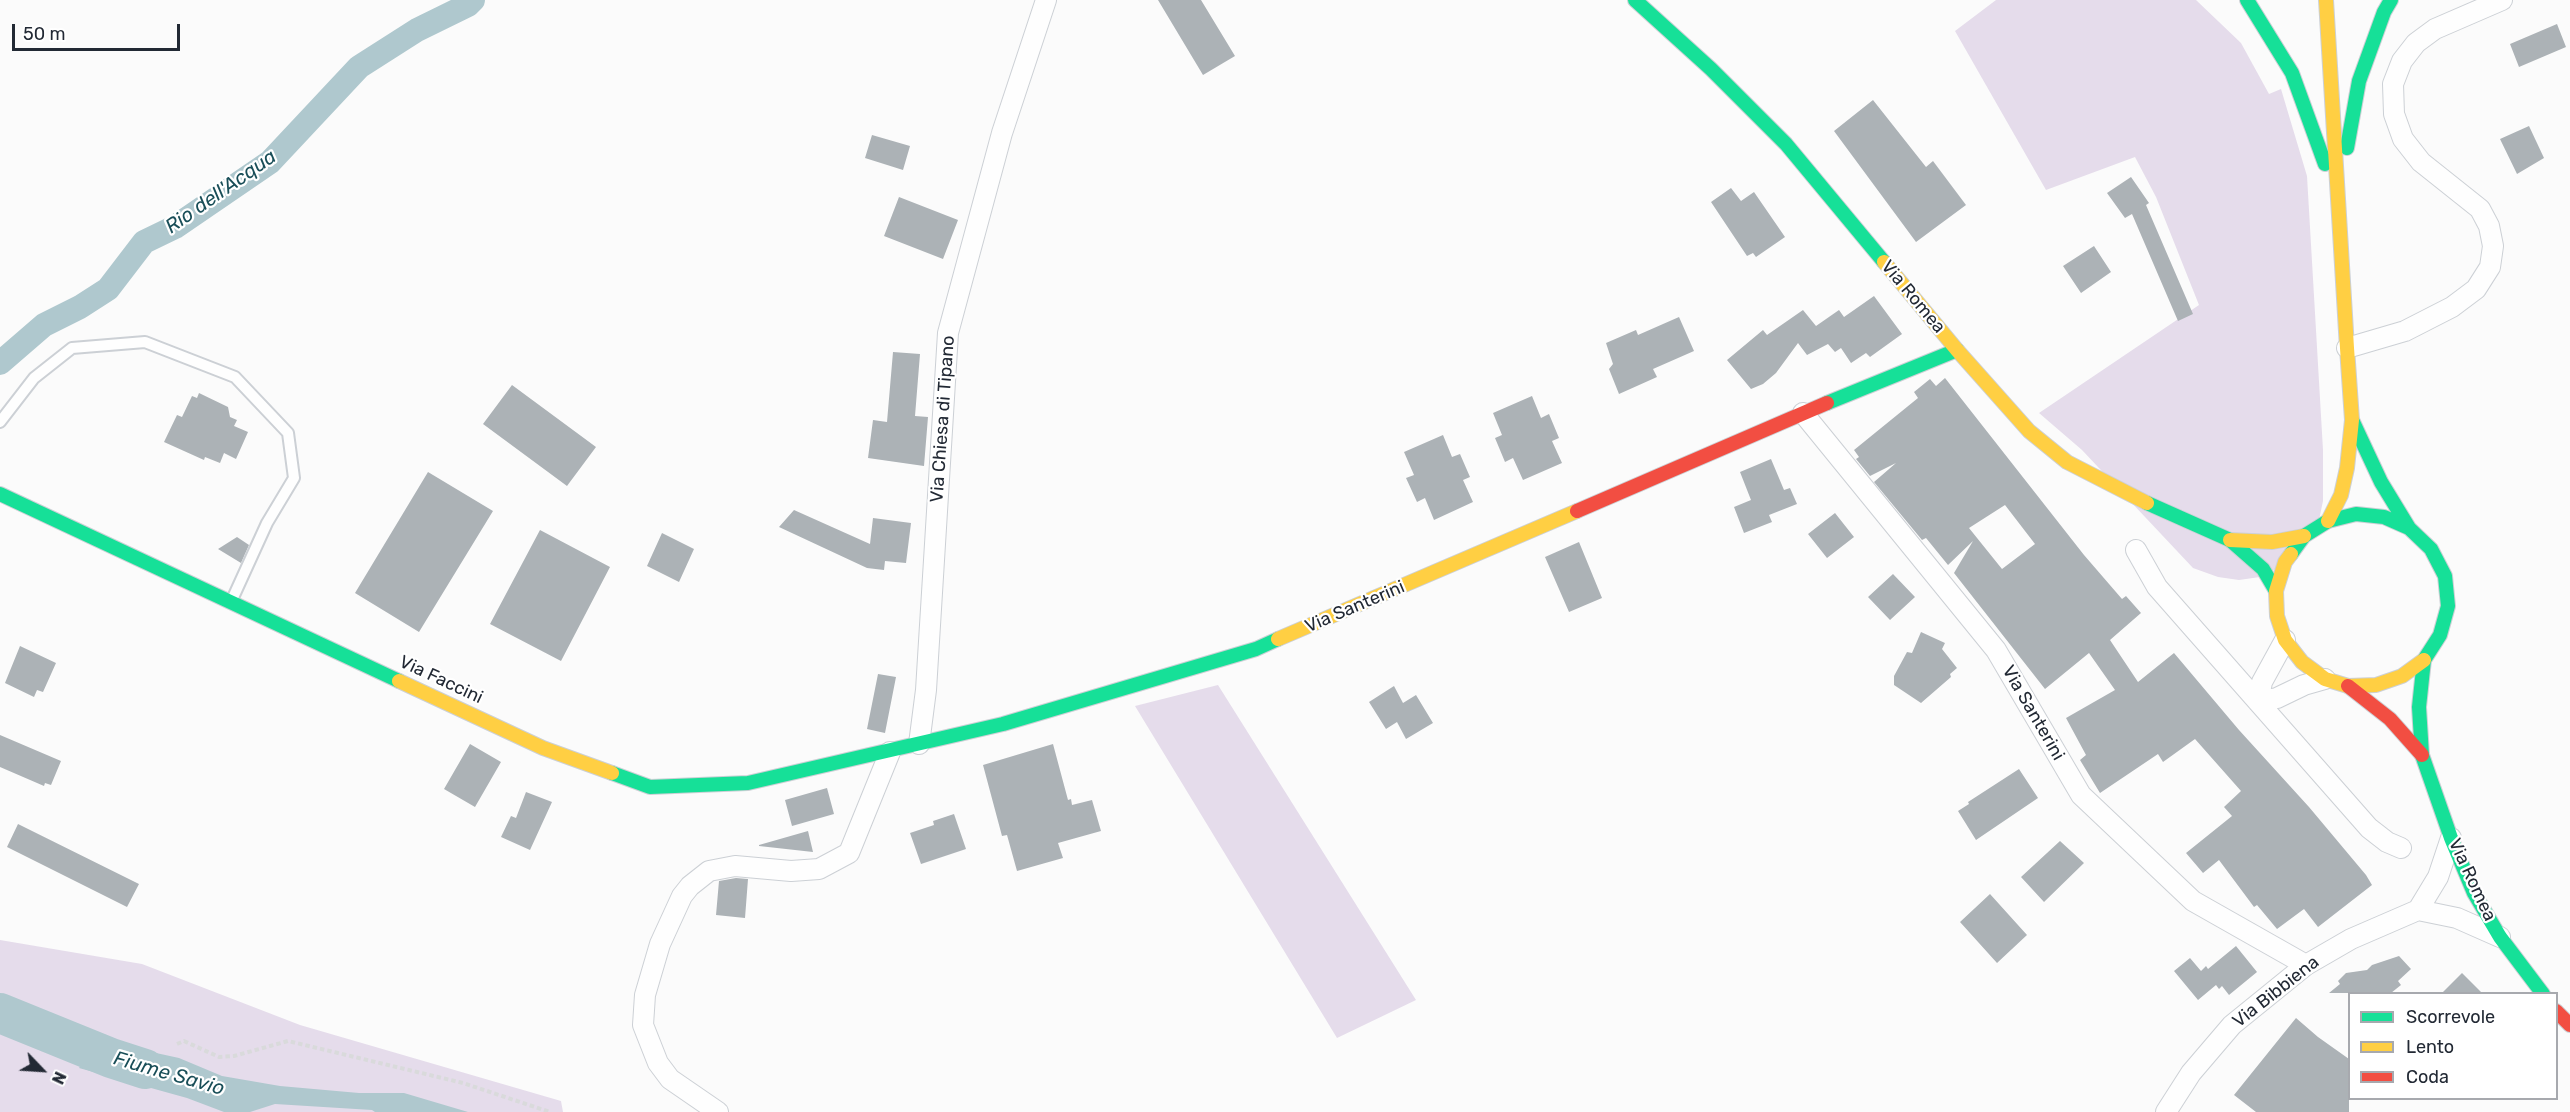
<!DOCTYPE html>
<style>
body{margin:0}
#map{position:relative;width:2570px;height:1112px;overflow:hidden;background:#fbfbfb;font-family:Rubik,sans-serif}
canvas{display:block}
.legend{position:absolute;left:2348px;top:992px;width:210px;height:108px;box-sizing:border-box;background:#fff;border:2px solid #a7a9ae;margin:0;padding:8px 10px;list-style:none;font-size:18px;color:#222934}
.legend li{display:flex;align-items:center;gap:12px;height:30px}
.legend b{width:30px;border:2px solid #a7a9ae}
.north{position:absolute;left:12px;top:1040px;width:60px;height:60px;-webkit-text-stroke:4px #fff;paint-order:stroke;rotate:115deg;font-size:16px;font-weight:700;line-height:24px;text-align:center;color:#222934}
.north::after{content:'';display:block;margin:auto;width:21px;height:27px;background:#222934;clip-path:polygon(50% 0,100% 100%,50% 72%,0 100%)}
.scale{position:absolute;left:12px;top:24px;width:168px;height:27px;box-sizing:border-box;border:3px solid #222934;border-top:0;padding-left:8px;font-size:18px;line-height:21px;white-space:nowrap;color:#222934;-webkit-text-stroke:4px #fff;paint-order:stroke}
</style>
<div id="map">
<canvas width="2570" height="1112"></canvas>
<ul class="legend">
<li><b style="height:8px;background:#16e098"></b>Scorrevole</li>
<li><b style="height:8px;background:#ffcf43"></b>Lento</li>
<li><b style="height:8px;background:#f24e42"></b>Coda</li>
</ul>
<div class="north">N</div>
<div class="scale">50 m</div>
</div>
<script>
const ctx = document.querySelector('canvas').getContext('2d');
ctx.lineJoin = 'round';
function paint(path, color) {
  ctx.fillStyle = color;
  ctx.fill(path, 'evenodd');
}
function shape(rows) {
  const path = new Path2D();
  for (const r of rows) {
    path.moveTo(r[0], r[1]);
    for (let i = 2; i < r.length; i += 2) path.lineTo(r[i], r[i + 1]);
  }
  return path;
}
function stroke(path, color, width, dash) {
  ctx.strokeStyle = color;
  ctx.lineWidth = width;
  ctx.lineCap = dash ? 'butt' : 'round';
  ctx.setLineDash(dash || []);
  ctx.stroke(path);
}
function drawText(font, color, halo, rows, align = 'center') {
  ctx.font = font + ' Rubik,sans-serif';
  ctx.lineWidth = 4.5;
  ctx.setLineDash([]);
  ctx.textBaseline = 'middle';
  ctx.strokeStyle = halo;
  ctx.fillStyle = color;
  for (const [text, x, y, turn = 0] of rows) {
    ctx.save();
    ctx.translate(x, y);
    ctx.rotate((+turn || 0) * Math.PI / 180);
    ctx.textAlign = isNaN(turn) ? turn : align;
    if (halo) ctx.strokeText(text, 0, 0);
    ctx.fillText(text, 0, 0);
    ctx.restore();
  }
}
paint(shape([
 [1996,0,2196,0,2241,43,2269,94,2281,89,2307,176,2323,450,2323,501,2316,534,2267,576,2239,580,2218,577,2193,568,2082,450,2039,413,2199,305,2156,197,2135,157,2046,190,1955,31],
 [1218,685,1416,1000,1337,1038,1135,706],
 [0,940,142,964,300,1025,561,1101,563,1112,0,1112]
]), '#e5dceb');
paint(shape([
 [104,1034,124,1046,179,1058,222,1076,280,1086,359,1093,404,1093,468,1112,375,1112,372,1110,275,1104,250,1112,224,1112,187,1098,79,1068]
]), '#afc8ce');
stroke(shape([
 [0,363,44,325,80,307,108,289,144,242,175,227,270,162,359,67,417,30,468,5,473,0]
]), '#afc8ce', 24);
stroke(shape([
 [0,1013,111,1058,145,1069]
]), '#afc8ce', 40);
paint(shape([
 [1158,0,1201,0,1235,56,1203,75],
 [2557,24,2566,47,2519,67,2510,44],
 [1873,100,1926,167,1933,161,1966,205,1916,242,1834,131],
 [2529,126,2544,158,2517,174,2500,139],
 [872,135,910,146,903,170,865,158],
 [2131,177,2149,203,2146,205,2193,314,2178,321,2132,214,2125,218,2107,193],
 [1731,188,1741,201,1754,192,1785,237,1756,257,1753,253,1747,256,1711,202],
 [899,197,958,220,943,259,884,236],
 [2094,246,2111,272,2081,293,2063,266],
 [1874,296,1902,334,1870,357,1866,353,1851,363,1841,348,1835,352,1828,344,1807,355,1798,343,1776,373,1763,384,1751,389,1727,360,1763,330,1767,335,1803,310,1816,326,1839,310,1844,317],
 [1679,317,1694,351,1653,369,1657,377,1619,394,1609,369,1613,364,1606,343,1636,330,1638,335],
 [893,352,920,354,915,416,928,417,924,466,868,458,873,420,887,422],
 [1945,378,2084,555,2122,599,2126,596,2141,613,2110,640,2138,682,2174,653,2239,730,2309,807,2366,875,2372,885,2318,927,2304,909,2277,929,2257,905,2254,907,2219,860,2203,873,2186,853,2232,816,2224,807,2241,791,2195,739,2163,762,2158,754,2100,793,2080,760,2086,755,2066,718,2115,690,2089,653,2045,689,1954,573,1973,541,1948,565,1926,538,1922,540,1874,482,1896,463,1870,476,1856,459,1859,457,1854,450,1918,398,1914,392,1930,379,1936,386],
 [2005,505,2035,544,2002,569,1969,528],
 [512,385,596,447,567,486,483,424],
 [199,393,228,407,230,417,237,420,234,426,248,432,236,459,224,453,220,463,205,457,204,460,164,442,177,415,182,417,192,396,197,398],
 [1532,396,1541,418,1549,414,1559,438,1552,441,1562,463,1523,480,1513,458,1505,462,1495,438,1502,435,1493,413],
 [1443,435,1452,457,1460,454,1470,477,1463,480,1473,502,1434,520,1425,498,1417,502,1406,478,1414,475,1404,452],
 [1771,459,1784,490,1790,488,1797,504,1769,515,1772,522,1744,533,1734,507,1751,500,1740,472],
 [428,472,493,511,419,632,355,593],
 [794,510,870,544,873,518,911,523,906,563,885,561,884,570,867,568,779,527],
 [1835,513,1854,537,1827,558,1808,534],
 [540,530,610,567,561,661,490,624],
 [662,533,694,549,679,582,647,566],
 [237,537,249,545,241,563,218,549],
 [1579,542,1602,598,1569,612,1545,557],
 [1893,574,1915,597,1890,620,1868,597],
 [1921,632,1945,643,1942,649,1957,668,1950,674,1951,677,1921,703,1894,685,1894,676,1907,652,1912,653],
 [20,646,56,663,43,692,37,690,34,697,5,683],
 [878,674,896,677,885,733,867,729],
 [1394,686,1403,703,1416,695,1433,723,1406,739,1397,722,1386,729,1369,702],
 [0,735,61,761,51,785,45,783,44,786,0,767],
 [470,744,501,762,475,807,444,789],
 [1053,744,1068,800,1071,799,1072,805,1092,800,1101,831,1058,843,1063,858,1017,871,1007,835,1002,836,983,765],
 [2019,769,2038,798,1976,840,1958,811,1969,804,1968,802],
 [827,788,834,814,792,826,785,800],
 [526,792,552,802,530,850,501,837,511,816,516,818],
 [954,814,966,849,921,864,910,833,934,825,933,821],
 [18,824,139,884,127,907,7,847],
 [808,831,813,852,759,846,759,845],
 [2060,841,2084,863,2044,902,2021,877],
 [736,878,748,879,745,918,716,915,719,881],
 [1990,894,2027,935,1997,963,1960,922],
 [2236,946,2257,972,2229,995,2222,986,2219,989,2216,985,2198,1000,2174,971,2190,958,2201,971,2206,966,2208,969],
 [2399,956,2411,969,2398,981,2401,985,2391,993,2329,993,2340,984,2338,981,2346,973,2367,970,2372,965],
 [2462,973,2482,993,2442,993],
 [2296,1018,2318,1037,2349,1059,2349,1112,2256,1112,2234,1095]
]), '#acb2b6');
const lane = shape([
 [0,422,34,378,72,348,145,342,235,377,288,433,294,478,267,523,231,602]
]);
const street = shape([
 [2347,348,2405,331,2452,307,2476,289,2490,267,2493,246,2489,226,2480,209,2421,162,2403,139,2394,114,2393,84,2402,61,2416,43,2435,29,2502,0],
 [1803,413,1996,650,2081,795,2193,901,2306,965],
 [2136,550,2157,587,2369,828,2387,842,2401,848],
 [2285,640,2262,682,2258,702,2277,698,2304,685,2325,679],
 [919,744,926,690,948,333,1002,133,1046,0],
 [2418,910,2457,918,2500,937],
 [718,1112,670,1079,658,1063,643,1025,645,995,660,944,682,896,690,886,709,871,735,866,791,871,819,869,849,853,890,752],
 [2166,1112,2191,1073,2232,1025,2306,965,2351,939,2418,910,2438,877,2451,838]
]);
const fast = shape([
 [1635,0,1711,69,1786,144,1884,262],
 [2247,0,2292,73,2325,164],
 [2347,148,2359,81,2384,12,2391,0],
 [1827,403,1957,350],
 [2353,422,2381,482,2409,528],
 [0,494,399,681],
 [2147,503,2230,540,2263,569,2276,591],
 [2291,554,2304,536,2328,521,2356,514,2384,517,2409,528,2431,549,2445,576,2448,606,2440,635,2424,660,2419,707,2422,755,2451,838,2474,893,2500,937,2543,994],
 [612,773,650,787,748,783,1003,724,1256,649,1278,639]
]);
const slow = shape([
 [2326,0,2347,348],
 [1884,262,1957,350,2029,431,2067,462,2147,503],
 [2328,521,2341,495,2347,468,2352,420,2347,348],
 [2230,540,2272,542,2304,536],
 [2291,554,2285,562,2276,591,2277,616,2285,640,2302,662,2325,679,2348,686,2376,685,2402,676,2424,660],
 [1278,639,1577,511],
 [399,681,543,748,612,773]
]);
const jam = shape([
 [1577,511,1827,403],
 [2348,686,2390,719,2422,755],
 [2556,1011,2570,1025]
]);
stroke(lane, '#ccd0d5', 14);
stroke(street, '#ccd0d5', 22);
stroke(fast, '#ccd0d5', 16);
stroke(slow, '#ccd0d5', 16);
stroke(jam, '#ccd0d5', 16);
stroke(shape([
 [177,1044,184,1041,219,1057,234,1056,288,1041,463,1083,550,1112]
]), '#d9dadb', 4, [4.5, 3]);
stroke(lane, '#fefefe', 10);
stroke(street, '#fefefe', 20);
stroke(fast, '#16e098', 14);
stroke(slow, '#ffcf43', 14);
stroke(jam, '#f24e42', 14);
drawText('18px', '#222934', '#fff', [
 ["Via Romea",1913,297,50],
 ["Via Chiesa di Tipano",943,419,-86],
 ["Via Santerini",1355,607,-23],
 ["Via Faccini",441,680,25],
 ["Via Santerini",2033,713,60],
 ["Via Romea",2472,880,65],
 ["Via Bibbiena",2276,992,-38]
]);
drawText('italic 20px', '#194e58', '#fff', [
 ["Rio dell'Acqua",221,192,-35],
 ["Fiume Savio",169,1074,16]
]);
</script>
